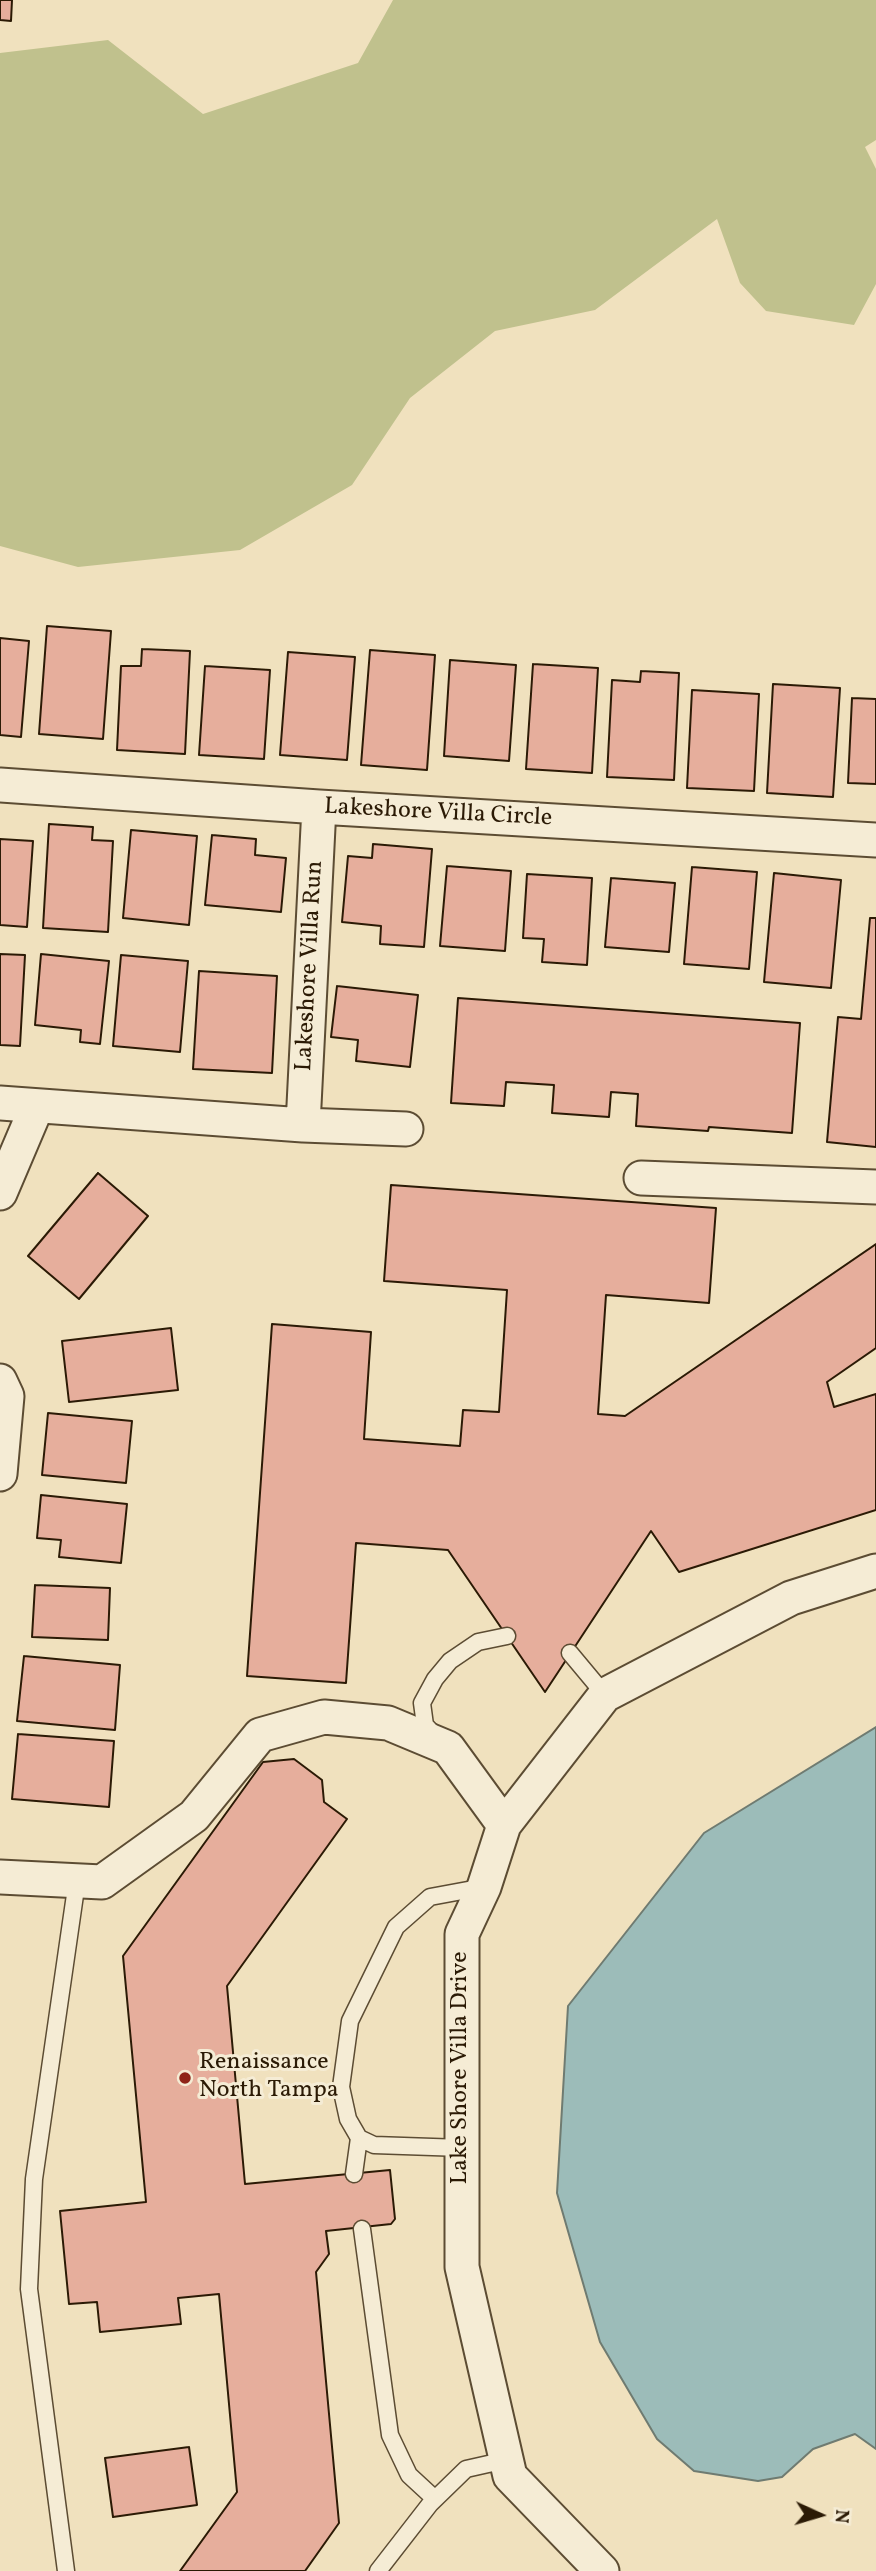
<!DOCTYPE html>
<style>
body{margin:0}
#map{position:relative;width:876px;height:2571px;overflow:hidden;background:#f0e1be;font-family:Vollkorn,serif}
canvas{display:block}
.north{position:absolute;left:785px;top:2480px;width:70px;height:70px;-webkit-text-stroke:5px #f5ecd5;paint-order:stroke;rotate:94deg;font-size:19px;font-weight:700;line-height:28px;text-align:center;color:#2b1a05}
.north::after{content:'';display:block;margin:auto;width:24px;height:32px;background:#2b1a05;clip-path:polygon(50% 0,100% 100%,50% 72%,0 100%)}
</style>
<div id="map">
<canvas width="876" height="2571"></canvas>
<div class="north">N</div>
</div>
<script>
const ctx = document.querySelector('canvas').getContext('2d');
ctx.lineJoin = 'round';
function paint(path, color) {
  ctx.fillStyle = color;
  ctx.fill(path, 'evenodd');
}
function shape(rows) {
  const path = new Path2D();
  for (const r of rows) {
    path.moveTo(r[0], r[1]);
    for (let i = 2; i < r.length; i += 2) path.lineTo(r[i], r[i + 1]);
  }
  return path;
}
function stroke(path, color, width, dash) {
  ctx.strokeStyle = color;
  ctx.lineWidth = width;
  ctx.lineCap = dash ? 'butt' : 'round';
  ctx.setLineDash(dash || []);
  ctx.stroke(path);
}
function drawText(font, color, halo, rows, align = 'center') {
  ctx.font = font + ' Vollkorn,serif';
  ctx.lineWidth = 6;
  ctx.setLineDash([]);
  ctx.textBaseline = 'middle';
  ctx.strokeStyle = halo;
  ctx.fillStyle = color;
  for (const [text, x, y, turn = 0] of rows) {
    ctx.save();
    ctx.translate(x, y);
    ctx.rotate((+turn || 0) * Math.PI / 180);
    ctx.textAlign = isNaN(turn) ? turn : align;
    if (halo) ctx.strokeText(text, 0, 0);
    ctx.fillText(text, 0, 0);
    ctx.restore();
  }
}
paint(shape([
 [393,0,876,0,876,140,865,147,876,169,876,284,854,325,766,311,740,283,717,219,595,310,495,331,410,398,352,485,240,550,78,567,0,546,0,53,108,40,203,114,358,63]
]), '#c0c18d');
const water = shape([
 [876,1727,876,2449,855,2434,813,2449,782,2477,758,2481,694,2471,657,2439,600,2342,557,2193,568,2006,704,1833,876,1727]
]);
paint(water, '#9cbcb9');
stroke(water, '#6f7b71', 2);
const building = shape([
 [0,0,12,0,11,21,0,20,0,0],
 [47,626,111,631,103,739,39,734,47,626],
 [0,638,29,641,21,737,0,735,0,638],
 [142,649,190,651,185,754,117,750,121,666,141,666,142,649],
 [370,650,435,655,427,770,361,765,370,650],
 [288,652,355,657,347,760,280,755,288,652],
 [450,660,516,665,509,761,444,756,450,660],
 [533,664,598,668,592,773,526,769,533,664],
 [205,666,270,670,264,759,199,755,205,666],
 [641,671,679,673,674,780,607,777,612,680,640,682,641,671],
 [773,684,840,688,833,797,767,793,773,684],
 [692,690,759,694,754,791,687,788,692,690],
 [852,698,876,699,876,784,848,783,852,698],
 [49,824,93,827,92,840,113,841,108,932,43,928,49,824],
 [131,830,197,836,189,925,123,918,131,830],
 [212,835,256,839,255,855,286,858,281,912,205,905,212,835],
 [0,839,33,841,27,927,0,925,0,839],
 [373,844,432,849,424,947,380,944,381,926,342,922,348,856,372,858,373,844],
 [447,866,511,871,505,951,440,946,447,866],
 [692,867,757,872,749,969,684,964,692,867],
 [774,873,841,880,831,988,764,982,774,873],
 [527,874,592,878,587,965,542,962,544,939,523,938,527,874],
 [611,878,675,883,669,952,605,947,611,878],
 [870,918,876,918,876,1147,827,1142,838,1017,861,1019,870,918],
 [0,954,25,955,20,1046,0,1045,0,954],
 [41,954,109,961,100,1044,80,1042,81,1030,35,1025,41,954],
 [121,955,188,961,180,1052,113,1046,121,955],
 [199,971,277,976,272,1073,193,1069,199,971],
 [337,986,418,995,410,1067,356,1061,358,1040,331,1037,337,986],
 [458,998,800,1023,792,1133,709,1127,708,1131,636,1126,638,1094,611,1092,609,1117,552,1113,554,1085,506,1082,504,1106,451,1103,458,998],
 [98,1173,148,1216,79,1299,28,1256,98,1173],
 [391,1185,716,1208,709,1303,606,1295,598,1414,625,1416,876,1244,876,1348,827,1382,834,1407,876,1394,876,1510,679,1572,651,1531,545,1692,448,1550,356,1543,346,1683,247,1676,272,1324,371,1332,364,1439,460,1446,463,1410,499,1412,507,1290,384,1281,391,1185],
 [171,1328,178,1390,69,1402,62,1341,171,1328],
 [48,1413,132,1421,126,1483,42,1475,48,1413],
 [41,1495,127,1504,121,1563,59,1557,61,1540,37,1538,41,1495],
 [35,1585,110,1588,108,1640,32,1637,35,1585],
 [24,1656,120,1665,115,1730,17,1721,24,1656],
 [18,1734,114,1741,109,1807,12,1799,18,1734],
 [294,1759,322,1780,324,1802,347,1819,227,1986,245,2184,390,2170,395,2219,391,2224,326,2231,329,2254,316,2272,339,2523,305,2571,180,2571,237,2492,219,2294,178,2298,181,2324,100,2332,97,2302,69,2304,60,2211,146,2202,123,1956,263,1762,294,1759],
 [189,2447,197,2505,113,2517,105,2458,189,2447]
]);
paint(building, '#e6ae9c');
stroke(building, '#2b1a05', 2);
const lane = shape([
 [570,1653,605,1695],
 [435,1736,425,1725,422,1703,435,1679,450,1661,478,1642,507,1636],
 [462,2148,374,2145,359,2138,348,2119,341,2087,350,2021,396,1927,430,1897,484,1887],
 [354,2174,359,2138],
 [362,2229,390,2435,409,2475,435,2499],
 [66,2571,29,2289,34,2179,77,1881],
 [378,2571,430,2504,466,2469,506,2460]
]);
const street = shape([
 [0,785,319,807,876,840],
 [0,1103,303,1125,406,1129],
 [303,1125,319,807],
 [641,1178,876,1187],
 [0,1193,37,1106],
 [0,1381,7,1396,0,1474],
 [0,1877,102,1882,194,1816,260,1735,324,1717,388,1723,448,1748,504,1825],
 [602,2571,510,2476,462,2267,462,1934,484,1887,504,1825,605,1695,791,1598,876,1571]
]);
stroke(lane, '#5c4c33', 19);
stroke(street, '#5c4c33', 37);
stroke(lane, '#f5ecd5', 16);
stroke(street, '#f5ecd5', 33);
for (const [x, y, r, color] of [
 [185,2078,7,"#8f2418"]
]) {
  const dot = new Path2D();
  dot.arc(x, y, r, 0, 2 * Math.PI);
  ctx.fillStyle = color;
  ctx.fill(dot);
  stroke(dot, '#f5ecd5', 2.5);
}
drawText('24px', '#2b1a05', '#f5ecd5', [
 ["Lakeshore Villa Circle",438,814,3],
 ["Lakeshore Villa Run",311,966,-87],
 ["Lake Shore Villa Drive",462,2068,-90]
]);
drawText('24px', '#2b1a05', '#f5ecd5', [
 ["Renaissance",199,2064],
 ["North Tampa",199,2092]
], 'left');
</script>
